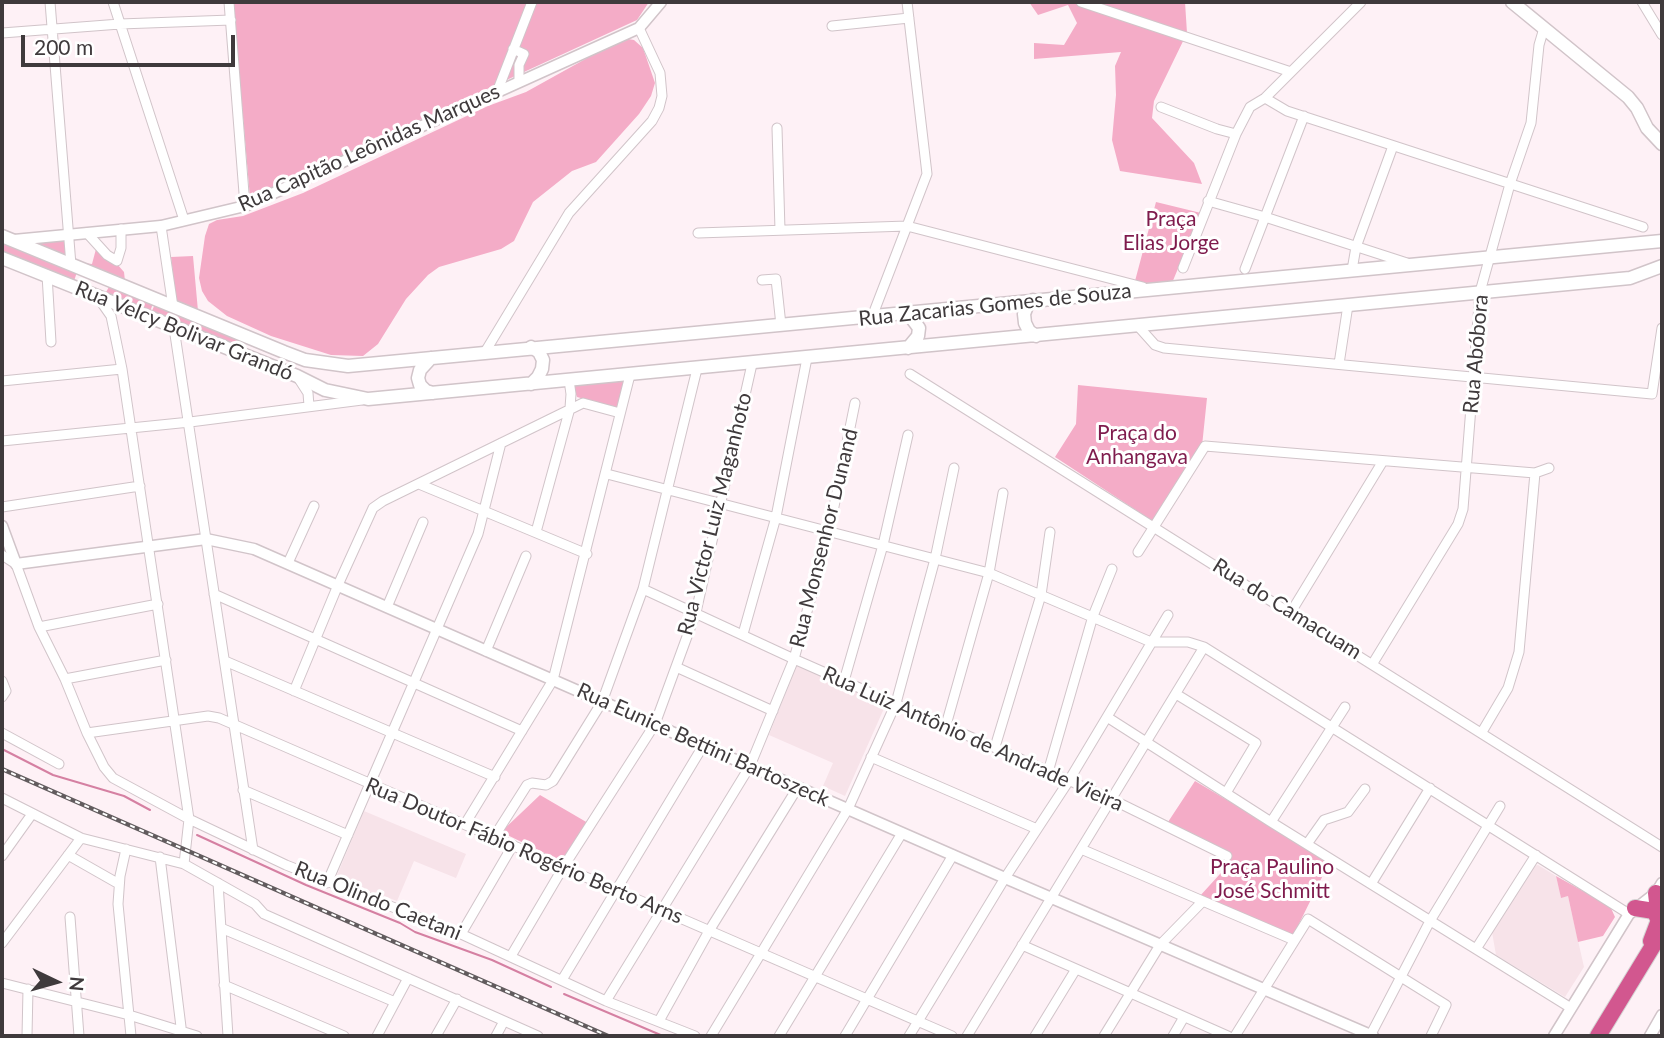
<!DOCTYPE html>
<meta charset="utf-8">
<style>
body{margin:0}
#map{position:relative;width:1664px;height:1038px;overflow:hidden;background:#fef1f6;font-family:Lato,sans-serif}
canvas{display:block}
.frame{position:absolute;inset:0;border:4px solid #3f3a3c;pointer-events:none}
.north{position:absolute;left:21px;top:947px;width:70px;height:70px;-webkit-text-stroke:5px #fff;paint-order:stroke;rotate:95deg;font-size:19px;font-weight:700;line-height:28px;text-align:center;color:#3f3a3c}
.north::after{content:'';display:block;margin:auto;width:24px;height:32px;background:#3f3a3c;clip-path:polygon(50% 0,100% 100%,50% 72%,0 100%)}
.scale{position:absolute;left:21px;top:35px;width:214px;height:32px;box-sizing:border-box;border:4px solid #3f3a3c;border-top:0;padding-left:9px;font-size:21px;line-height:24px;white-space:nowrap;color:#3f3a3c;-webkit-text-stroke:5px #fff;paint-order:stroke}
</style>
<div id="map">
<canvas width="1664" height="1038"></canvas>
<div class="frame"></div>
<div class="north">N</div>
<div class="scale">200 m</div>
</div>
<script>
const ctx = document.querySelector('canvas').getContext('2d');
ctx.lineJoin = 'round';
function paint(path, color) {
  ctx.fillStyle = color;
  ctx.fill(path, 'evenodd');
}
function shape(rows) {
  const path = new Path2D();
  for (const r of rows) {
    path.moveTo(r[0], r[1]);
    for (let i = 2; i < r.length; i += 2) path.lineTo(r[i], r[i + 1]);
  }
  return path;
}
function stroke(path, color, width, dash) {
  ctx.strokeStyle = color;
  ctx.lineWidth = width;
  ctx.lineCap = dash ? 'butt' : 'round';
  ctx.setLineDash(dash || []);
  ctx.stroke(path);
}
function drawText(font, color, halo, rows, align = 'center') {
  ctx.font = font + ' Lato,sans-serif';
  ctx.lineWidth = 6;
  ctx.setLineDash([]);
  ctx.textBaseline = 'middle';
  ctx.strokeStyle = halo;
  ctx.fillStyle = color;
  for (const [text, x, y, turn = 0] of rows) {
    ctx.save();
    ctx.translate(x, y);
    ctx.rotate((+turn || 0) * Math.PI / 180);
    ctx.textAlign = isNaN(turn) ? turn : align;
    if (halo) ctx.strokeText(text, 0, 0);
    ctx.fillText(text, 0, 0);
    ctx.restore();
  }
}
paint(shape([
 [797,664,886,704,845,796,823,786,833,763,769,735],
 [364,811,466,854,456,878,414,861,397,901,384,896,382,900,335,880],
 [1538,865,1556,876,1561,897,1568,896,1584,967,1565,997,1496,955,1492,932,1533,866]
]), '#f7e3e9');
paint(shape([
 [233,2,649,2,637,20,250,198],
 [1029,2,1185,2,1187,33,1154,101,1152,118,1194,163,1202,184,1120,171,1112,140,1116,95,1115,66,1121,52,1034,59,1034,43,1064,45,1077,23,1068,5,1038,15],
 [628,39,634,40,643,48,655,83,651,96,639,114,596,162,572,171,533,202,514,241,501,249,439,267,428,275,406,299,378,344,363,356,331,355,271,336,227,316,208,301,202,291,199,278,205,236,209,224,217,220,243,216,303,193,488,106,526,92,607,47],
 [1156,202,1201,213,1172,283,1152,286,1135,281],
 [62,238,67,242,68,256,32,241],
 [2,241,77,272,74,281,2,251],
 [96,249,105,259,117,264,124,272,125,281,84,263,92,264],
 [193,256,198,311,176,302,171,257],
 [110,285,153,303,150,312,105,294],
 [155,304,240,339,240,343,236,344,196,331,151,313],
 [626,381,619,408,577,397,574,389,576,384],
 [1078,385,1207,398,1202,446,1154,522,1055,457,1076,424],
 [1195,781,1330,861,1293,936,1199,897,1230,863,1228,853,1168,822],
 [540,795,588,823,561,861,501,832],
 [1556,876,1610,906,1615,917,1603,936,1578,942,1568,896,1561,898]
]), '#f4acc7');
stroke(shape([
 [2,749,53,775,124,796,150,810],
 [197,835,306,885,400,923,415,932,492,960,551,987],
 [564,994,663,1036]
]), '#d580a2', 2);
const minor = shape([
 [50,2,71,265],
 [113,2,184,220],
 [229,2,245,206],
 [1081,2,1291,72],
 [1642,2,1662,35],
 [832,26,909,18],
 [2,33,120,24,231,20],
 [513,49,524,54,519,65,519,82],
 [497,92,532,2],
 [1265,98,1287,111,1643,227],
 [1161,107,1217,129,1236,134],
 [777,128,780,230],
 [1208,201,1265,217,1407,263],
 [161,226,173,307],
 [87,233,107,255,117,261,121,248,121,229],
 [698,233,907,226,1143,287],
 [1183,268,1236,134,1250,107,1265,98,1361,2],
 [1245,269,1304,116],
 [1352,270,1356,247,1393,146],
 [47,275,51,342],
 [762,280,776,279,781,325],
 [97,296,111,316,122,369,189,819,184,864],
 [872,317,927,174,907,2],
 [1138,326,1155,345,1164,348,1652,394,1662,328],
 [174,328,253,850],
 [485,352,569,213,652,121,659,108,662,96,660,73,639,28],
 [1339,364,1348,305],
 [910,374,1662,847],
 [299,379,308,393,309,406],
 [2,381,122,369],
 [2,441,190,422,362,400],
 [607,474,989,573,1151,642,1188,642,1204,647,1629,914],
 [419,484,587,554],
 [2,507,140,486],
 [536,532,570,408,571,394,569,380],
 [1138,552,1205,446,1535,473,1549,468],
 [2,555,16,564,39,627,65,679,87,733,104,767,113,778,189,819,286,865,461,934,606,1001,695,1036],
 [288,563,314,506],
 [643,589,794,659,1111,799,1227,856],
 [214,594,522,731],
 [387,607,423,522],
 [1291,612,1383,461],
 [39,627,158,604],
 [743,634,776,517,807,358],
 [486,651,526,556],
 [225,661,495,777],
 [1373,663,1458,524,1463,509,1480,292,1510,184,1531,123,1539,45,1544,28],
 [676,667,773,711],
 [65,679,166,660],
 [2,681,6,691,2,697],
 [844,681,883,545,908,435],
 [294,691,338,585,373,508,383,501,583,403,620,413],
 [1176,694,1256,743,1226,793],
 [1107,717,1271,822,1571,1008],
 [946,725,989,573,1003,493],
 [1482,732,1508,688,1519,652,1535,473],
 [2,733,59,764],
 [87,733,208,716,219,718,952,1036],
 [995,747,1041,595,1050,532],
 [871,757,1037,829],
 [1048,772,1093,616,1112,569],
 [243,790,348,835],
 [2,798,81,838,184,864,255,904,264,914,538,1036],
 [1271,822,1345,707],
 [465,824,553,680,630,375],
 [494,837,527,785,532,783,546,785,553,781,602,702,643,589,697,369],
 [1307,844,1324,820,1348,812,1365,789],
 [126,849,120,876,118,904,131,1036],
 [1081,849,1294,940],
 [68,855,119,884],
 [2,856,32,814],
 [160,857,182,1035],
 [218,883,228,1036],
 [327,883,478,534,501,443],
 [1371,884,1430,788],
 [70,917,79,1036],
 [221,928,395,1002],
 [461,934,513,845],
 [2,943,81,838],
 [1022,945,1228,1036],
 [1476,949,1536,855],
 [511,956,564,866,655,724,696,612,752,364],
 [562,980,703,746],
 [2,983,129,1015,197,1036],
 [224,985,344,1036],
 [606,1001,750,766,794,659,829,531,855,403],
 [659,1021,709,931,798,787],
 [27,1036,28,989],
 [377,1036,408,978],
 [436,1036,457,999],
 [496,1036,504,1021],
 [711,1036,848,809,896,703,935,559,954,468],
 [779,1036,902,833],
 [845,1036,953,855],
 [909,1036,1005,878,1068,782,1168,615],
 [967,1036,1204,647],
 [1035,1036,1076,969],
 [1104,1036,1160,945,1203,901],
 [1173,1036,1184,1017],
 [1235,1036,1308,919,1446,1005,1431,1036],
 [1370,1036,1430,921,1500,806]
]);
const tertiary = shape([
 [14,240,161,226,245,206,639,28,661,2],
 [2,526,16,564,206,539,254,549,1005,878,1373,1036],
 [1554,1036,1629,914,1656,893,1662,883],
 [1650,1036,1662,1015]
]);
const secondary = shape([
 [1512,2,1628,97,1637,108,1647,128,1662,144],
 [2,236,284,352,305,360,348,366,1662,241],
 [2,258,297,376,325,390,368,399,1630,278,1662,266],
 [1033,300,1027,306,1024,314,1025,323,1029,331,1036,336],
 [903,313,910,316,919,328,918,336,908,348],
 [431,358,420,370,418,378,420,385,426,391,433,393],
 [531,384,538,377,542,369,543,360,539,352,531,347]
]);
const motorway = shape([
 [1635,908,1654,911,1659,920],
 [1651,941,1659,920,1656,893],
 [1598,1036,1662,931]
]);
stroke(minor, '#d1c4c9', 11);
stroke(tertiary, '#d1c4c9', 13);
stroke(secondary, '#d1c4c9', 15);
stroke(motorway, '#d5d4d4', 18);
stroke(minor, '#fff', 9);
stroke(tertiary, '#fff', 10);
stroke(secondary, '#fff', 12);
stroke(motorway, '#d2578f', 16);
const rail = shape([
 [2,769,608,1036]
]);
stroke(rail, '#625c5e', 4.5);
stroke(rail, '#fff', 2, [5]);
drawText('21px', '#3f3a3c', '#fff', [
 ["Rua Capitão Leônidas Marques",369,148,-24],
 ["Rua Zacarias Gomes de Souza",995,305,-6],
 ["Rua Velcy Bolivar Grandó",184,331,22],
 ["Rua Abóbora",1476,354,-85],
 ["Rua Victor Luiz Maganhoto",715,514,-76],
 ["Rua Monsenhor Dunand",824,538,-76],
 ["Rua do Camacuam",1287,609,32],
 ["Rua Luiz Antônio de Andrade Vieira",973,739,24],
 ["Rua Eunice Bettini Bartoszeck",703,745,24],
 ["Rua Doutor Fábio Rogério Berto Arns",524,851,23],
 ["Rua Olindo Caetani",378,901,22]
]);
drawText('21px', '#7f1b4d', '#fff', [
 ["Praça",1171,219],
 ["Elias Jorge",1171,243],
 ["Praça do",1137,433],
 ["Anhangava",1137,457],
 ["Praça Paulino",1272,867],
 ["José Schmitt",1272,891]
]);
</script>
